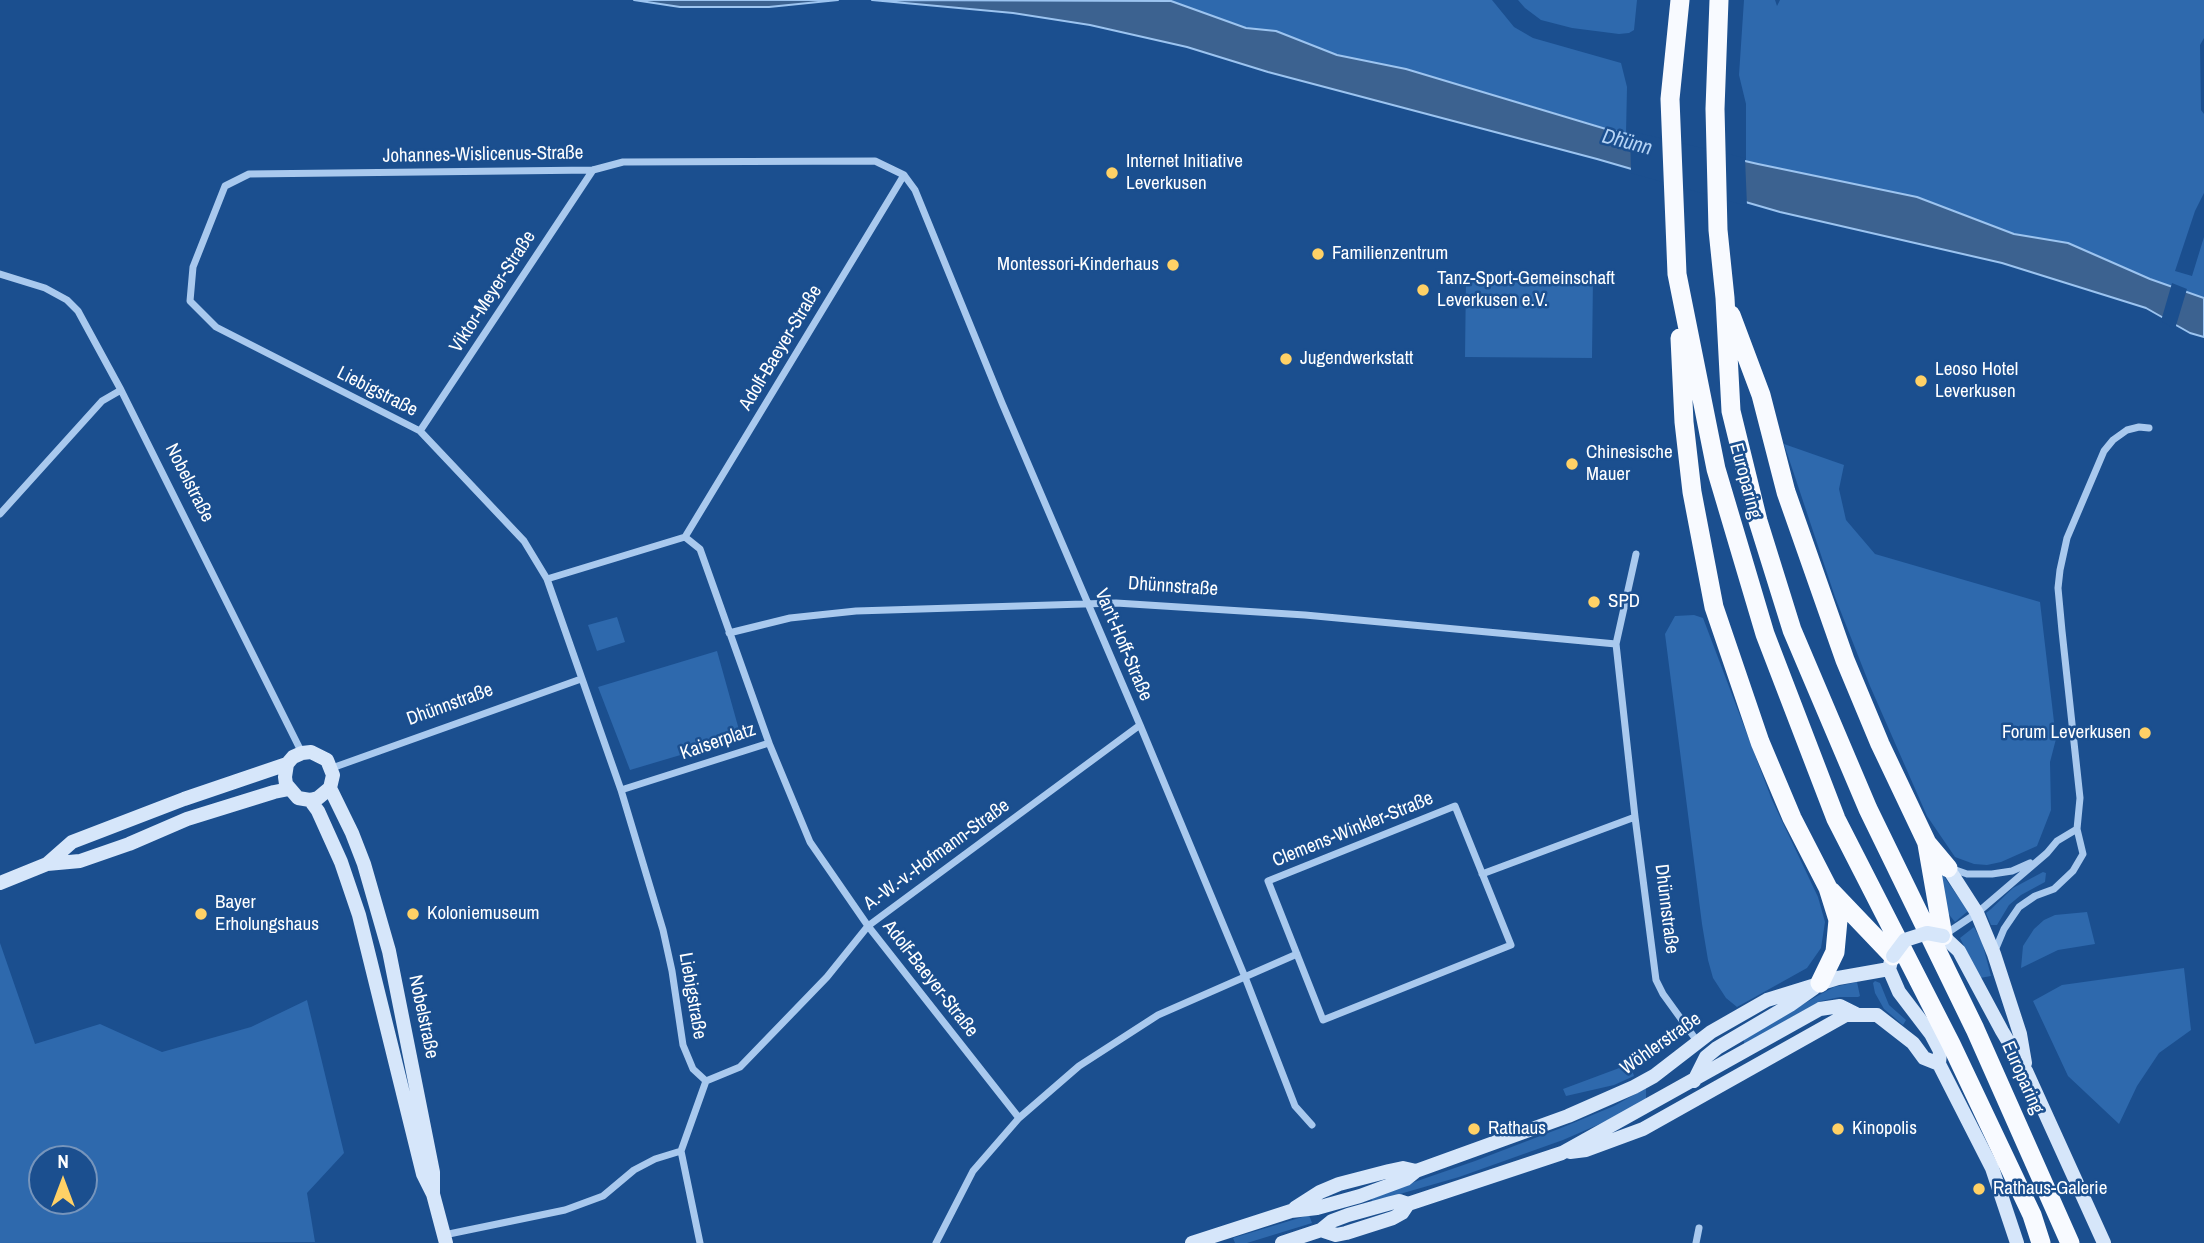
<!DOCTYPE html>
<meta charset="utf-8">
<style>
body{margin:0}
#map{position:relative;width:2204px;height:1243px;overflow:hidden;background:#1b4f8f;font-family:"Archivo Narrow",sans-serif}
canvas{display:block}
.north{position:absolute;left:28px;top:1145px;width:70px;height:70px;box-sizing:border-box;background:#1b4f8f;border:2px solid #7695bc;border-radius:50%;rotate:0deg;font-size:19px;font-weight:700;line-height:28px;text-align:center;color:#fff}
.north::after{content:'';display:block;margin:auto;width:24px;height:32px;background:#ffd166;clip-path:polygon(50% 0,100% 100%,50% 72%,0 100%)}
</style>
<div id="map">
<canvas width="2204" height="1243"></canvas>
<div class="north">N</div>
</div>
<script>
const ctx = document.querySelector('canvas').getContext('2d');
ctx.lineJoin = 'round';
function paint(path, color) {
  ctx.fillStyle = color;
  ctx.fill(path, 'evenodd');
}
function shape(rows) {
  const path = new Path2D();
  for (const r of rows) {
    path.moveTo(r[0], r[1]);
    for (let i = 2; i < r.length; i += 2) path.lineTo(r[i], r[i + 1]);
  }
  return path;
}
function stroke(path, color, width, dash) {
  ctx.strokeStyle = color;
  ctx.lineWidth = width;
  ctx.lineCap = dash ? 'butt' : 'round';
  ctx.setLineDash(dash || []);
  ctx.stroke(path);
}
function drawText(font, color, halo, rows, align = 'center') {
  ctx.font = font + ' "Archivo Narrow",sans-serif';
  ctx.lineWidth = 5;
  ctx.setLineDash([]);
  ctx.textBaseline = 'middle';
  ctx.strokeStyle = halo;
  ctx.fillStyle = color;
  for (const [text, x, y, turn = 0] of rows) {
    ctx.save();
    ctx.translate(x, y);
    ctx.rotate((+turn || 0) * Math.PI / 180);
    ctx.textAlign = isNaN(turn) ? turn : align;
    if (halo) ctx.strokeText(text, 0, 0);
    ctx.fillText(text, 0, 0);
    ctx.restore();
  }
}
paint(shape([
 [1165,0,1492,0,1514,27,1533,38,1621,63,1627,87,1626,134,1406,69,1337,55,1276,31,1246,28],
 [1518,0,1637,0,1634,30,1629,33,1619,34,1572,28,1541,20,1525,8],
 [1744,0,1775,0,1777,6,1780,0,2204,0,2204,38,2200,45,2201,110,2204,114,2204,193,2195,211,2175,271,2192,276,2204,237,2204,298,2150,279,2068,243,2014,234,1917,197,1746,161,1746,104,1739,75],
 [1466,277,1593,278,1592,358,1465,357],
 [1784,444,1844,465,1839,489,1846,520,1875,554,2040,602,2056,739,2050,762,2051,810,2037,846,2001,862,1987,865,1974,864,1955,857,1927,816,1870,686,1835,597],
 [1694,615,1703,618,1772,800,1818,897,1825,922,1821,948,1807,968,1737,1007,1726,998,1713,978,1708,960,1702,924,1665,634,1675,616],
 [617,617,625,642,597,651,588,625],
 [717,651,741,737,630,770,598,687],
 [2043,872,2046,873,2045,882,2021,895,2009,905,1997,925,1991,925,1986,913,1991,909,2013,888],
 [1943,875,1968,911,1955,922,1947,912,1937,876],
 [2087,912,2095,944,2058,950,2021,968,2023,946,2034,929,2044,920,2055,915],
 [1974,927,1982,942,1991,976,1980,978,1960,938],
 [0,943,35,1044,100,1024,162,1052,251,1027,307,1000,344,1153,307,1193,315,1242,0,1243],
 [84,1159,84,1201,42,1201,42,1159],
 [2184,968,2191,1030,2159,1053,2137,1086,2119,1124,2068,1076,2033,1001,2062,985],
 [1875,981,1880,983,1889,1005,1906,1020,1903,1025,1884,1009,1875,993,1873,983],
 [1857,982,1860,996,1858,997,1840,997,1821,1001,1744,1044,1744,1038,1821,994,1834,987],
 [1630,1064,1634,1076,1614,1085,1566,1096,1563,1089],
 [1646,1088,1646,1100,1602,1123,1563,1140,1459,1177,1372,1202,1371,1197,1475,1161,1561,1128,1614,1106],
 [1309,1215,1312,1223,1247,1243,1235,1243,1233,1238]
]), '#2e69ad');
const water = shape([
 [634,0,838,0,769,7,680,7,634,0],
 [872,0,1171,1,1246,28,1276,31,1337,55,1406,69,1606,129,1758,164,1917,197,2014,234,2068,243,2150,279,2204,298,2204,337,2190,333,2146,308,2002,263,1780,212,1597,159,1268,72,1187,47,1090,25,1013,13,872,0]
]);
paint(water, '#3c6290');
stroke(water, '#9cc4f0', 2);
paint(shape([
 [1630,131,1745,158,1747,206,1631,173],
 [2172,283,2187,289,2175,329,2161,321]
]), '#1b4f8f');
stroke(shape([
 [0,274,45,288,67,300,78,311,121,390,302,753],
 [420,431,593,170],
 [0,514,102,401,121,390],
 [685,537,904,175],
 [1636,554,1616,644,1635,817,1656,980,1663,994,1697,1041],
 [547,579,685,537,700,549,769,743,621,790],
 [729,633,790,618,856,611,1116,603,1305,615,1616,644],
 [769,743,810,842,868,926,1019,1118],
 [332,768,581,679],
 [1455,806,1511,945,1323,1020,1268,881,1455,806],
 [1950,868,1967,874,1992,874,2012,871,2030,863],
 [1482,874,1635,817],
 [1944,935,1977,913,2047,853,2057,841,2077,829],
 [1994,953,2004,929,2019,907,2035,896,2054,889,2073,871,2083,854,2077,829,2080,798,2062,631,2058,588,2060,570,2067,538,2104,451,2113,440,2127,430,2139,427,2149,428],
 [706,1081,740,1067,827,977,868,926,1140,725],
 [444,1235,565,1210,603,1196,634,1170,655,1159,681,1151],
 [700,1243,681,1151,706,1081,693,1069,683,1045,672,971,663,930,621,790,547,579,524,541,420,431,216,327,190,301,193,267,225,186,249,174,593,170,623,162,875,161,904,175,915,190,1002,403,1140,725,1245,977,1295,1106,1312,1125],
 [936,1243,973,1171,1019,1118,1079,1066,1158,1015,1297,954],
 [1696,1243,1699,1228]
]), '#a9c9ee', 7);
stroke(shape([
 [330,788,318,798,310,800,298,798,286,784,285,777,287,764,293,757,302,753,311,752,327,760,333,775,330,788,352,833,364,864,389,951,433,1172,433,1194],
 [310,800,318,811,341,862,359,915,423,1174,433,1194,446,1243],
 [47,864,72,842,184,799,287,764],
 [1948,868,1977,913,1994,954,2020,1034,2025,1063],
 [0,883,47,864,80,861,129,844,187,819,274,792,289,789],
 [1943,936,1959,951,2002,1031,2026,1071,2104,1243],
 [1891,961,1889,969,1899,992,1931,1034,1940,1051,1939,1064,1992,1168,2017,1243],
 [1694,1081,1706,1057,1717,1048,1790,1005,1814,988],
 [1570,1152,1586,1150,1643,1129,1846,1015,1877,1015,1913,1043,1924,1058,1939,1064],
 [1295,1208,1320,1192,1339,1184,1389,1171,1403,1168,1416,1171],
 [1321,1230,1336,1235,1346,1233,1393,1218,1402,1213,1408,1204],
 [1192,1243,1291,1211,1317,1208,1360,1196,1406,1179,1416,1171,1568,1116,1634,1087,1654,1076,1711,1032,1767,1000,1838,978,1889,969],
 [1282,1243,1321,1230,1332,1221,1348,1215,1391,1203,1399,1201,1408,1204,1562,1153,1820,1009,1840,1006,1856,1014]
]), '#d6e6fa', 14);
stroke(shape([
 [1680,0,1670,99,1677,274,1716,469,1765,634,1836,819,1951,1044,2032,1215,2041,1243],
 [1719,0,1715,109,1718,230,1725,298,1731,411,1758,521,1792,630,1868,809,1975,1029,2070,1243],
 [1731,315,1761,395,1786,492,1845,660,1880,744,1927,843,1948,868],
 [1680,338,1684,422,1692,492,1714,607,1760,742,1792,818,1828,888,1838,920,1835,952,1820,983],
 [1927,844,1943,936],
 [1831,891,1893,956]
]), '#f8faff', 19);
stroke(shape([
 [1893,956,1905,940,1927,933,1943,936]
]), '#d6e6fa', 14);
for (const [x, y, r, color] of [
 [1112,173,7,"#ffd166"],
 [1318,254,7,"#ffd166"],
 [1173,265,7,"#ffd166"],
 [1423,290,7,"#ffd166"],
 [1286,359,7,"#ffd166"],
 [1921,381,7,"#ffd166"],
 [1572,464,7,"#ffd166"],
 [1594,602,7,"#ffd166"],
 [2145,733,7,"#ffd166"],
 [201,914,7,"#ffd166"],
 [413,914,7,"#ffd166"],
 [1474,1129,7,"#ffd166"],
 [1838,1129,7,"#ffd166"],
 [1979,1189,7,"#ffd166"]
]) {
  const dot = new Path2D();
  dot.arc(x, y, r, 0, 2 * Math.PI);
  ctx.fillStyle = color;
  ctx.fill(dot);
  stroke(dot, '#1b4f8f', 2.5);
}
drawText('19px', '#fff', '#1b4f8f', [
 ["Johannes-Wislicenus-Straße",483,155,-1],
 ["Viktor-Meyer-Straße",493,292,-57],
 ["Adolf-Baeyer-Straße",781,348,-59],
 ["Liebigstraße",377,392,27],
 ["Europaring",1745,481,75],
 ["Nobelstraße",189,483,63],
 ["Dhünnstraße",1173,587,4],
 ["Van't-Hoff-Straße",1123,645,67],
 ["Dhünnstraße",450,705,-20],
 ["Kaiserplatz",718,742,-19],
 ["Clemens-Winkler-Straße",1353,830,-22],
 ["A.-W.-v.-Hofmann-Straße",937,855,-36],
 ["Dhünnstraße",1666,909,83],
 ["Adolf-Baeyer-Straße",930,979,52],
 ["Liebigstraße",692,996,80],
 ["Nobelstraße",423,1017,78],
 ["Wöhlerstraße",1661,1044,-35],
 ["Europaring",2022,1078,66]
]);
drawText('19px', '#fff', '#1b4f8f', [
 ["Internet Initiative",1126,162],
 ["Leverkusen",1126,184],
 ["Familienzentrum",1332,254],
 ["Montessori-Kinderhaus",1159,265,"right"],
 ["Tanz-Sport-Gemeinschaft",1437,279],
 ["Leverkusen e.V.",1437,301],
 ["Jugendwerkstatt",1300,359],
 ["Leoso Hotel",1935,370],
 ["Leverkusen",1935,392],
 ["Chinesische",1586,453],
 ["Mauer",1586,475],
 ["SPD",1608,602],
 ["Forum Leverkusen",2131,733,"right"],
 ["Bayer",215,903],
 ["Erholungshaus",215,925],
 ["Koloniemuseum",427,914],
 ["Rathaus",1488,1129],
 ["Kinopolis",1852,1129],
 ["Rathaus-Galerie",1993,1189]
], 'left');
drawText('italic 21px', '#b5d3f5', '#1b4f8f', [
 ["Dhünn",1627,143,15]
]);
</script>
